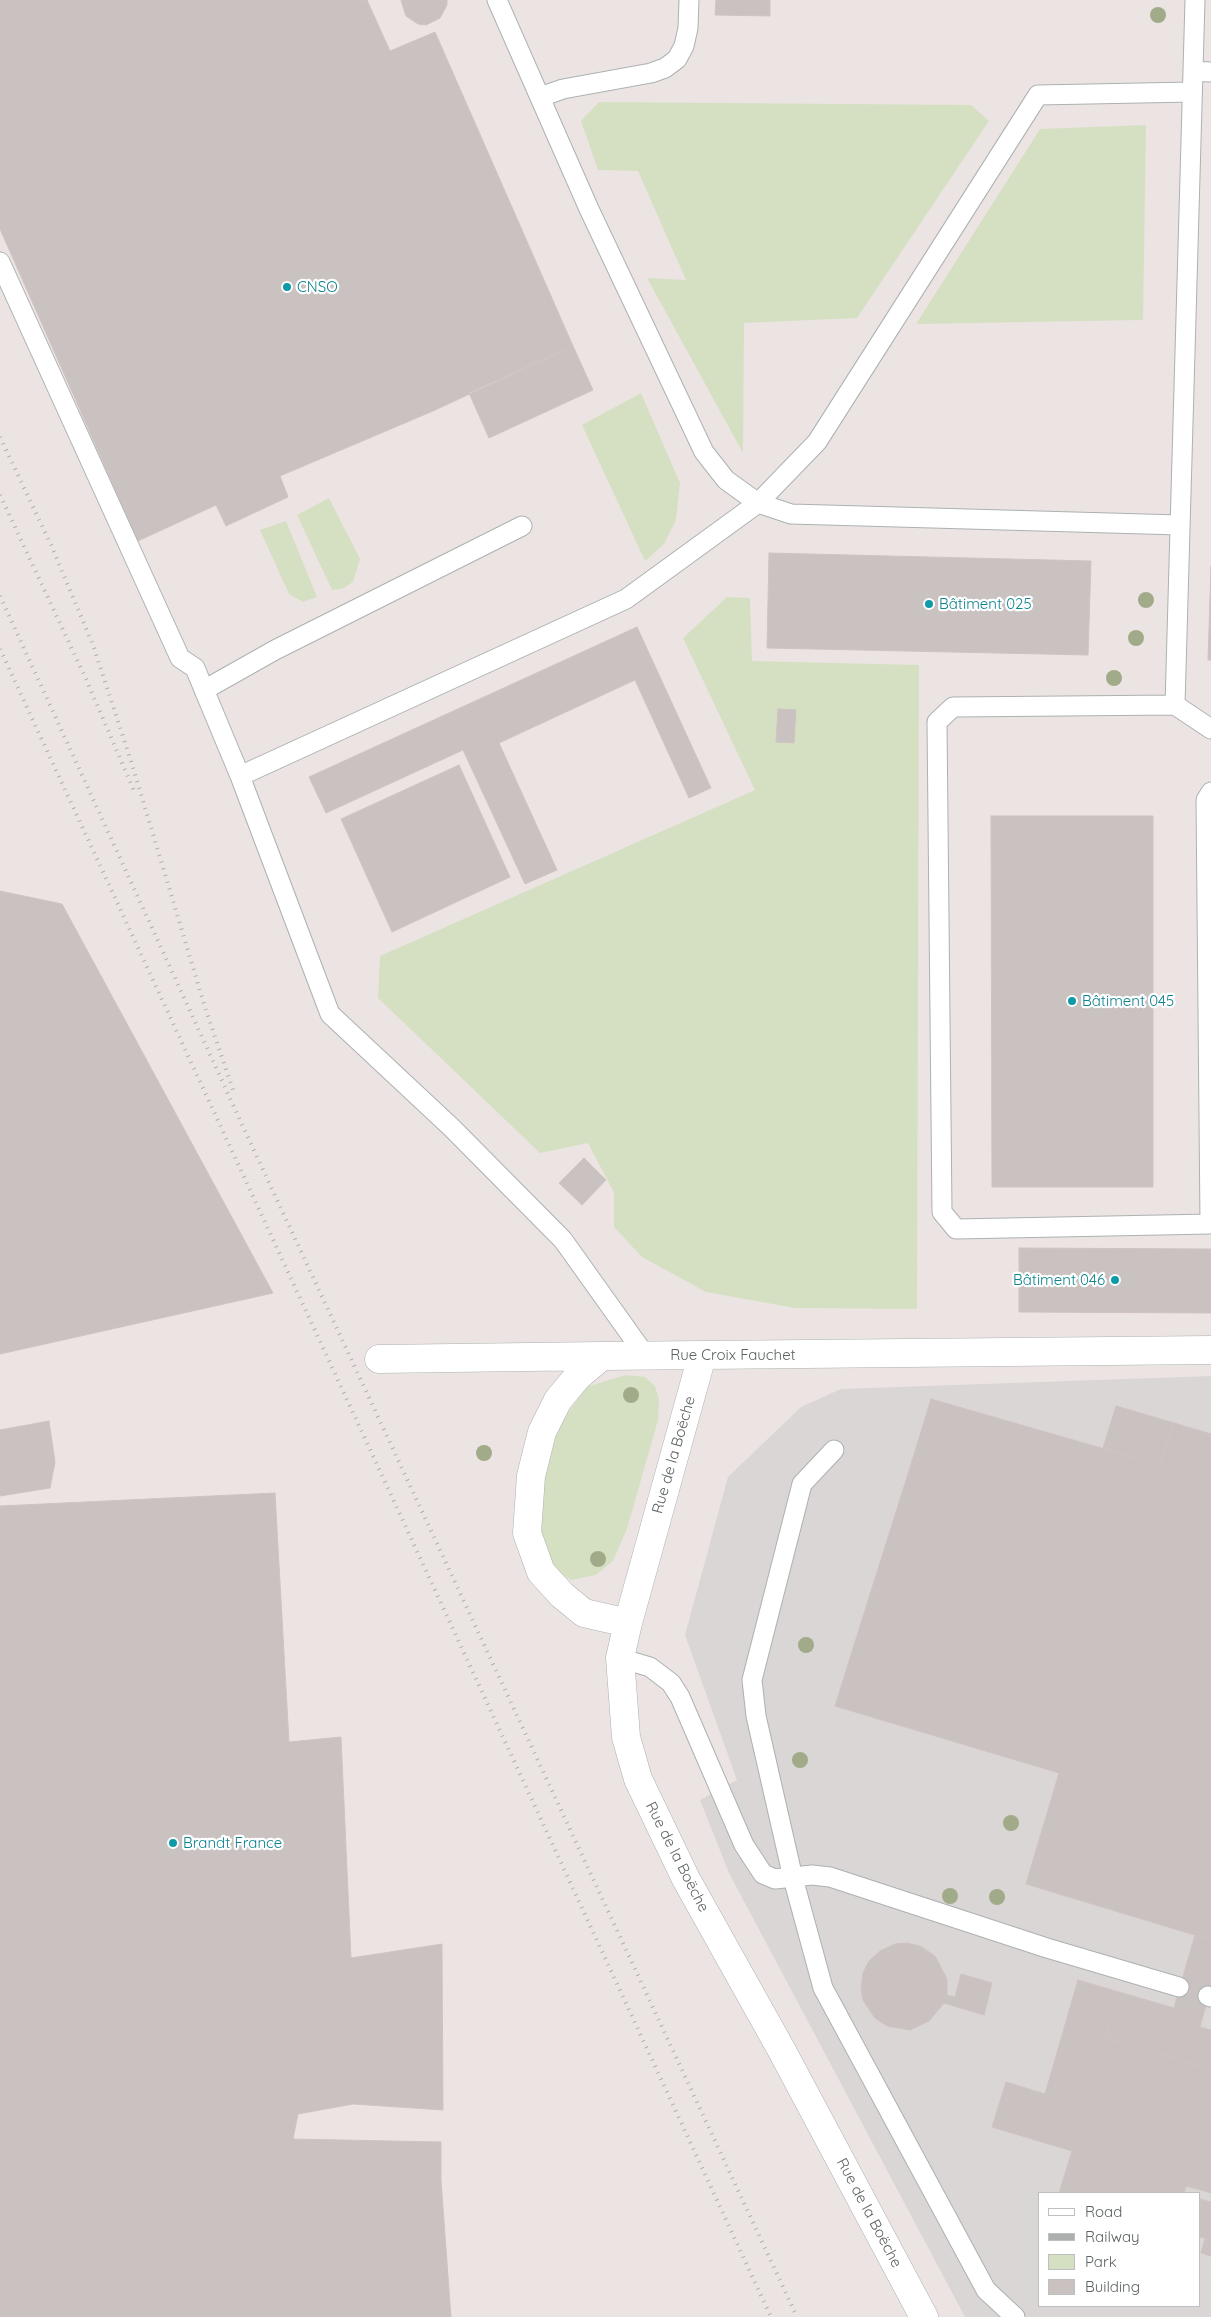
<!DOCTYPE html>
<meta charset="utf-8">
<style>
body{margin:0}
#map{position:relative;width:1211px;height:2317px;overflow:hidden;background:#ece4e3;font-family:Quicksand,sans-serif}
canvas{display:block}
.legend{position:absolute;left:1038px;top:2192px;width:162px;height:115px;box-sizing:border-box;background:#fff;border:1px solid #bdc0c0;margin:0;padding:6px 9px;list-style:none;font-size:15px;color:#5b6261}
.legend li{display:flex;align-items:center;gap:10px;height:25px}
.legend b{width:25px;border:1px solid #bdc0c0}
</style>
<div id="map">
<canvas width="1211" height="2317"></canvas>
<ul class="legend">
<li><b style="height:6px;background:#fff"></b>Road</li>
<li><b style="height:6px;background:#adaeae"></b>Railway</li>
<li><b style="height:14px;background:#d5e0c2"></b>Park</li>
<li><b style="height:14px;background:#c9c2c1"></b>Building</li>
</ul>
</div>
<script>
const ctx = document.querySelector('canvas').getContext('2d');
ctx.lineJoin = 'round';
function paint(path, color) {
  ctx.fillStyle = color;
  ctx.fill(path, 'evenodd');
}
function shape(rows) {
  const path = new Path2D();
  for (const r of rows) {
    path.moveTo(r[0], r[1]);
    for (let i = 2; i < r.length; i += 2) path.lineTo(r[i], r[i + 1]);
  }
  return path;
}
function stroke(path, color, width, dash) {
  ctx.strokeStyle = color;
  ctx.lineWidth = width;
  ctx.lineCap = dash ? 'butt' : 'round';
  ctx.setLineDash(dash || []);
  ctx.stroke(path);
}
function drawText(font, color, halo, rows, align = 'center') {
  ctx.font = font + ' Quicksand,sans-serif';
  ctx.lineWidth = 4.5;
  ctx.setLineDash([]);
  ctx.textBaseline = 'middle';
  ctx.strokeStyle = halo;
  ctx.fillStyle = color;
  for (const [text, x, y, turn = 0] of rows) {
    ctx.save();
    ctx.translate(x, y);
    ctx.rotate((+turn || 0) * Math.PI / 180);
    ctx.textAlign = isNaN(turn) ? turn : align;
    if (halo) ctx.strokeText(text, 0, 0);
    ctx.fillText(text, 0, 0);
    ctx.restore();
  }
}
paint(shape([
 [1211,1376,1211,2317,965,2317,729,1873,700,1800,737,1780,685,1635,728,1477,801,1407,841,1389],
 [1040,2193,1200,2193,1200,2306,1040,2306]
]), '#dad6d5');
paint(shape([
 [599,102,971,105,989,121,857,318,744,323,743,453,647,278,686,280,638,171,598,170,581,121],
 [1146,125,1143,320,916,324,1040,129],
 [641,393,680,483,676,520,664,544,645,561,582,425],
 [329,498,360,559,353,582,342,589,332,590,297,515],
 [286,521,317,597,303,602,289,594,260,530],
 [727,597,750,598,752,661,919,665,917,1309,795,1308,706,1292,642,1257,614,1227,614,1193,588,1143,540,1153,378,998,380,956,755,790,683,638],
 [626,1375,645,1377,655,1386,659,1400,658,1420,627,1529,613,1561,596,1575,571,1580,557,1571,542,1548,540,1504,546,1463,557,1429,586,1387]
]), '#d5e0c2');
const building = shape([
 [0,0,367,0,390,51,435,32,573,346,433,411,280,476,288,497,226,526,216,505,138,541,0,229,0,0],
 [401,0,447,0,447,5,440,18,426,25,418,24,406,16,401,0],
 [716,0,770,0,770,16,715,15,716,0],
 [573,346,593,390,489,438,469,393,573,346],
 [769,553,1091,561,1088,655,767,648,769,553],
 [1211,566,1211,660,1208,660,1211,566],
 [637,627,711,788,689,798,635,680,499,743,557,870,525,884,463,750,326,813,309,777,637,627],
 [778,709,796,710,794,743,776,742,778,709],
 [459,765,510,877,392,932,341,819,459,765],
 [991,816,1153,816,1153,1187,992,1187,991,816],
 [0,891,62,904,273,1293,0,1354,0,891],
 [584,1158,606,1180,582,1205,559,1183,584,1158],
 [1019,1248,1211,1249,1211,1313,1019,1312,1019,1248],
 [931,1399,1160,1465,1174,1423,1211,1434,1211,1940,1026,1884,1059,1773,835,1706,872,1588,1096,1654,1123,1570,1094,1560,1104,1532,908,1474,931,1399],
 [1116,1406,1174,1423,1160,1465,1103,1448,1116,1406],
 [49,1421,55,1462,50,1488,0,1496,0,1430,49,1421],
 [908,1474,1104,1532,1094,1560,1123,1570,1096,1654,872,1588,908,1474],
 [275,1493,289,1742,341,1737,351,1958,442,1944,443,2110,353,2104,298,2114,293,2139,441,2142,441,2180,451,2317,0,2317,0,1506,275,1493],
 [1195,1935,1211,1940,1211,1987,1200,2027,1211,2030,1211,2069,1105,2038,1119,1992,1174,2008,1195,1935],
 [907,1943,920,1946,935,1956,947,1979,947,1995,955,1997,961,1974,992,1983,984,2015,944,2003,929,2021,910,2030,887,2026,875,2018,863,2000,861,1990,863,1973,869,1961,880,1951,895,1944,907,1943],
 [1078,1980,1119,1992,1105,2038,1211,2069,1211,2193,1186,2186,1184,2193,1059,2193,1072,2151,992,2127,1006,2082,1045,2094,1078,1980],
 [1200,2199,1211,2202,1211,2240,1200,2237,1200,2199],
 [1205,2239,1211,2240,1211,2256,1201,2253,1205,2239]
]);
paint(building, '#c9c2c1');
stroke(building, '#d0c3c2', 1);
const service = shape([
 [497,0,589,209,704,452,726,480,758,503,791,514,1180,525],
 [1193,71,1211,72],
 [540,97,563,89,651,73,665,68,677,59,684,46,688,28,689,0],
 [0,262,180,658,195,668,240,776,330,1014,452,1128,563,1240,645,1355],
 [204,690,275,650,522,526],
 [1175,705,1195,0],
 [1211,729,1175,705,953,707,937,722,942,1212,956,1229,1211,1224],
 [240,776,626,599,758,503,817,442,1038,95,1192,92],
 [1210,1224,1206,800,1211,792],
 [834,1450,802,1484,752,1680,756,1716,793,1878,823,1988,986,2290,1015,2317],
 [620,1658,650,1667,671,1683,680,1697,744,1845,763,1874,775,1879,812,1875,830,1877,1047,1948,1179,1987],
 [1208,1996,1211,1997]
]);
const minor = shape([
 [702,1356,628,1623,620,1658,626,1737,638,1779,686,1879,781,2049,924,2317],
 [379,1359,602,1356],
 [628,1623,584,1613,562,1595,541,1572,527,1533,531,1476,542,1432,558,1400,578,1376,602,1356,1211,1350]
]);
stroke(service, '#acb1b1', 21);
stroke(minor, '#acb1b1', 29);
stroke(service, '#fff', 19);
stroke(minor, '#fff', 28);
stroke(shape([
 [0,437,51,545,93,645,131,761,204,1004,233,1090],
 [0,495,86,679,134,791],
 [0,596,251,1144,797,2317],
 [0,649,771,2317]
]), '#adaeae', 4, [1, 6]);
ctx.fillStyle = '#a1ab89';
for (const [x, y] of [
 [1158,15],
 [1146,600],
 [1136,638],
 [1114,678],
 [631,1395],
 [484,1453],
 [598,1559],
 [806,1645],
 [800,1760],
 [1011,1823],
 [950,1896],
 [997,1897]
]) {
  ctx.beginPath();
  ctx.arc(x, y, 8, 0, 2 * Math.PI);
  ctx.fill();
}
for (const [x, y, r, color] of [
 [287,287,5,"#0f9aa8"],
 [929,604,5,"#0f9aa8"],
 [1072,1001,5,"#0f9aa8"],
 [1115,1280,5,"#0f9aa8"],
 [173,1843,5,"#0f9aa8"]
]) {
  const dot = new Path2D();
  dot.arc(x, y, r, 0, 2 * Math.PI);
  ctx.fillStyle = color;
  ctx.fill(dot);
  stroke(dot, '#fff', 2);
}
drawText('15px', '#0d838f', '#fff', [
 ["CNSO",297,287],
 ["Bâtiment 025",939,604],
 ["Bâtiment 045",1082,1001],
 ["Bâtiment 046",1105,1280,"right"],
 ["Brandt France",183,1843]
], 'left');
drawText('15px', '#5b6261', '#fff', [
 ["Rue Croix Fauchet",733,1355],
 ["Rue de la Boëche",674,1455,-74],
 ["Rue de la Boëche",677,1857,63],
 ["Rue de la Boëche",869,2213,62]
]);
</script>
